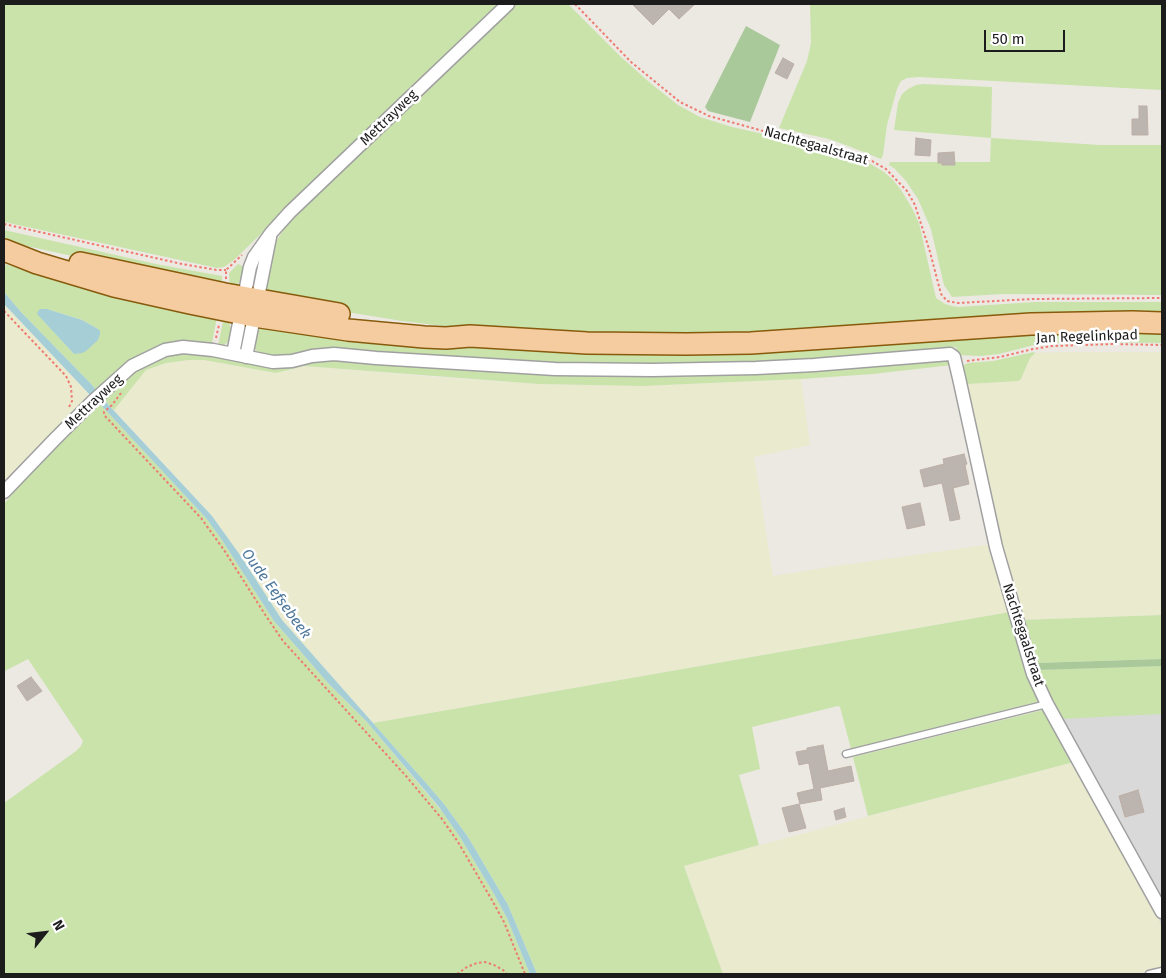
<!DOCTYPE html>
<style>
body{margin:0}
#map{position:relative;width:1166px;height:978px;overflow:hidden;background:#ece9e2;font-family:"Fira Sans",sans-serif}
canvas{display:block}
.frame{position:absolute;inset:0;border:5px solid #1c1c1c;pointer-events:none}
.north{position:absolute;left:20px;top:908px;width:50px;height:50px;-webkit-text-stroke:4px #fff;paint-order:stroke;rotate:61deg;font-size:14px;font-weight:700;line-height:20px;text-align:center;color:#1c1c1c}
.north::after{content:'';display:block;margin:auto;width:18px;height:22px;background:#1c1c1c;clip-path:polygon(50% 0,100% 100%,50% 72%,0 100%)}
.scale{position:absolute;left:984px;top:30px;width:81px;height:22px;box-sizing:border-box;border:2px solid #1c1c1c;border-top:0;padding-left:6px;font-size:15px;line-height:18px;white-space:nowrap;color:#1c1c1c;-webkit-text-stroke:4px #fff;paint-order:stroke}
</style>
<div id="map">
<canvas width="1166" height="978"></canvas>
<div class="frame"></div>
<div class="north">N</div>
<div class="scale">50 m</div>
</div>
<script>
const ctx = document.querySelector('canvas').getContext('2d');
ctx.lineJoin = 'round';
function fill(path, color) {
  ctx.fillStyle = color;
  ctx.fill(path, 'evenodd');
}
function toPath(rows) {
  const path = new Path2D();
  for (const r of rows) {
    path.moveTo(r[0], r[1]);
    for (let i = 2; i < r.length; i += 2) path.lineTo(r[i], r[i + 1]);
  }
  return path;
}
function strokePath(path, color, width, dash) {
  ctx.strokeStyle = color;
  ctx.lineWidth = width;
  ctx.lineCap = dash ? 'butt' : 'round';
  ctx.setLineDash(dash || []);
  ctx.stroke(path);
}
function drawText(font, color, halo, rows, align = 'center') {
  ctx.font = font + ' "Fira Sans",sans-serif';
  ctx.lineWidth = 5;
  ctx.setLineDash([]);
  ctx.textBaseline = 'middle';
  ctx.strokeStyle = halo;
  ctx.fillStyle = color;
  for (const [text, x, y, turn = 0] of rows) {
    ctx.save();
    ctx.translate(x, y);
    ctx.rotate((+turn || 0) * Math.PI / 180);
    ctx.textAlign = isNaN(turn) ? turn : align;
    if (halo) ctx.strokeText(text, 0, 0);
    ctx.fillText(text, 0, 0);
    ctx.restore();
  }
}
fill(toPath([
 [1162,663,1162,941,1154,915,1021,671]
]), '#dad9d9');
fill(toPath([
 [4,304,91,396,4,488],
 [1061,352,1162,352,1162,615,1021,620,1006,561,967,384,1021,379,1032,355,1035,353],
 [178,360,204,360,276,373,304,366,435,377,539,384,581,385,642,386,801,379,810,445,754,457,773,576,836,566,993,544,1010,612,373,723,282,620,240,555,212,516,114,410,146,370,166,363],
 [1074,762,1159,919,1162,929,1162,967,1136,974,723,974,684,865]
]), '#e9eace');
fill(toPath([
 [4,4,498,4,234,260,224,267,217,268,4,222],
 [516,4,568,4,621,57,649,82,678,105,700,117,732,127,835,150,869,163,884,172,893,180,901,190,912,208,919,223,936,298,945,304,952,306,958,307,1036,302,1162,302,1162,317,707,338,468,329,402,321,285,302,267,291,265,287,273,246,288,223,301,207],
 [810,4,1162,4,1162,90,919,77,907,78,901,81,897,89,887,125,883,155,881,159,851,147,829,139,779,128,807,61,811,43],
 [923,84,992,87,991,138,1100,145,1162,145,1162,295,1003,294,952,297,944,285,931,229,918,199,906,181,895,169,889,165,890,162,990,162,991,138,894,130,898,103,902,94,908,89,916,85],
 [4,230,156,264,222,276,222,289,4,241],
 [4,264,70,282,218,312,212,343,212,345,161,347,144,353,131,360,97,392,92,385,20,311,4,292],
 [47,309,82,320,98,329,74,354,37,313],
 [238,264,244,267,242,276,237,286,230,289,229,273],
 [224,316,229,322,231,330,231,334,229,341,224,345,218,346],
 [259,327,323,330,911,338,1162,329,1162,343,1094,342,1047,343,1034,345,999,354,981,356,958,355,956,347,815,360,706,366,587,365,300,354,278,356,268,355,261,353,253,349,255,333],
 [1034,352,1035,353,1030,358,1021,379,1018,381,967,384,962,366,968,363,993,361],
 [184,353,324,358,489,370,943,358,950,361,952,365,873,374,801,379,642,386,539,384,304,366,276,373,204,360,188,360,166,363,146,370,114,410,102,398,133,371,166,356],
 [100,404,206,518,222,540,274,621,328,683,367,722,445,815,460,837,494,894,507,918,530,974,4,974,4,803,76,751,81,746,83,741,28,659,5,671,4,669,4,504,31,471,91,414],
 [1010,612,1039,698,1037,702,851,749,840,707,838,706,752,727,760,769,739,775,759,845,684,866,723,974,537,974,508,905,468,837,444,804,426,783,373,723],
 [1162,615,1162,659,1035,663,1021,620],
 [1162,666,1162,714,1060,719,1038,670],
 [1043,710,1046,711,1074,762,868,816,853,757]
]), '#c9e3ab');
fill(toPath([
 [746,26,780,45,750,122,708,111,705,107],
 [1162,659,1162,666,1038,670,1035,663]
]), '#a9c99a');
fill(toPath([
 [4,292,20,311,92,385,104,400,212,516,240,555,282,620,426,783,444,804,468,837,508,905,537,974,530,974,507,918,494,894,460,837,439,807,367,722,328,683,274,621,222,540,206,518,100,404,91,396,4,304],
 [40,309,47,309,82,320,98,329,100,331,100,334,98,340,86,351,82,353,74,354,38,315,37,313]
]), '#a5ced7');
const building = toPath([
 [632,4,695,4,679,19,669,9,653,25,632,4],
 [783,58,794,64,787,79,775,73,783,58],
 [1139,106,1147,106,1148,135,1132,135,1132,119,1139,119,1139,106],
 [916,138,931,140,930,156,915,155,916,138],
 [954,152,955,165,942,165,942,163,938,163,938,153,954,152],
 [964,454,967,464,965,465,969,484,953,488,960,519,950,521,942,483,924,487,920,470,944,464,943,459,964,454],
 [920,503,925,525,907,529,902,507,920,503],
 [31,677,42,691,27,701,17,686,31,677],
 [823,745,828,771,851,766,854,781,820,788,822,800,800,804,797,793,814,789,809,764,808,763,799,765,796,752,807,750,807,748,823,745],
 [1138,790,1144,812,1125,817,1119,796,1138,790],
 [799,804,806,828,789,832,782,808,799,804],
 [844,808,846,817,836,820,834,811,844,808]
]);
fill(building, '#bcb4af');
strokePath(building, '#bdafa6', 1);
const lane = toPath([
 [846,754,1047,704],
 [1149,974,1162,971]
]);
const street = toPath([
 [233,354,250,267,254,257,271,233,290,212,508,4],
 [246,357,270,237],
 [4,492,55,439,93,401,132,366,165,350,183,347,213,350,273,362,292,361,312,356,334,354,376,358,555,369,652,370,756,368,814,365,950,354,954,357,959,378,996,547,1033,674,1047,704,1162,912]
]);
const primary = toPath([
 [4,250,37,263,114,286,190,303,254,316,348,330,424,337,446,338,470,336,587,343,686,344,751,343,1031,324,1132,322,1162,323],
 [80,263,225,294,339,314]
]);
strokePath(lane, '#a0a0a0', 9);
strokePath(street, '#a0a0a0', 15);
strokePath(primary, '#885a0c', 24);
strokePath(toPath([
 [575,4,631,62,680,102,709,116,872,161,886,169,907,191,915,205,930,252,941,294,947,301,958,303,1032,299,1162,298],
 [4,224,182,264,217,270,226,270],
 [226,279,226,270,242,255],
 [4,311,66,376,71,387,72,401,68,409],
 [216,338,219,325],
 [967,361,1000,357,1033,349,1052,346,1113,344,1162,345],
 [121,393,112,405,104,412,104,415,201,518,224,550,266,616,283,641,406,776,442,819,458,842,493,902,504,922,525,974],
 [457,974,467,967,477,963,485,962,494,965,503,970,507,974]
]), '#ee7a71', 2, [2.5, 2.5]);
strokePath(lane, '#fff', 6);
strokePath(street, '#fff', 12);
strokePath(primary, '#f4cca0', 21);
drawText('14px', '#1c1c1c', '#fff', [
 ["Mettrayweg",389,118,-44],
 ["Nachtegaalstraat",816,146,16],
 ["Jan Regelinkpad",1087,337,-2],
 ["Mettrayweg",94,402,-43],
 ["Nachtegaalstraat",1023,635,72]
]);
drawText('italic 15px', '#4e789c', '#fff', [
 ["Oude Eefsebeek",276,594,54]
]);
</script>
